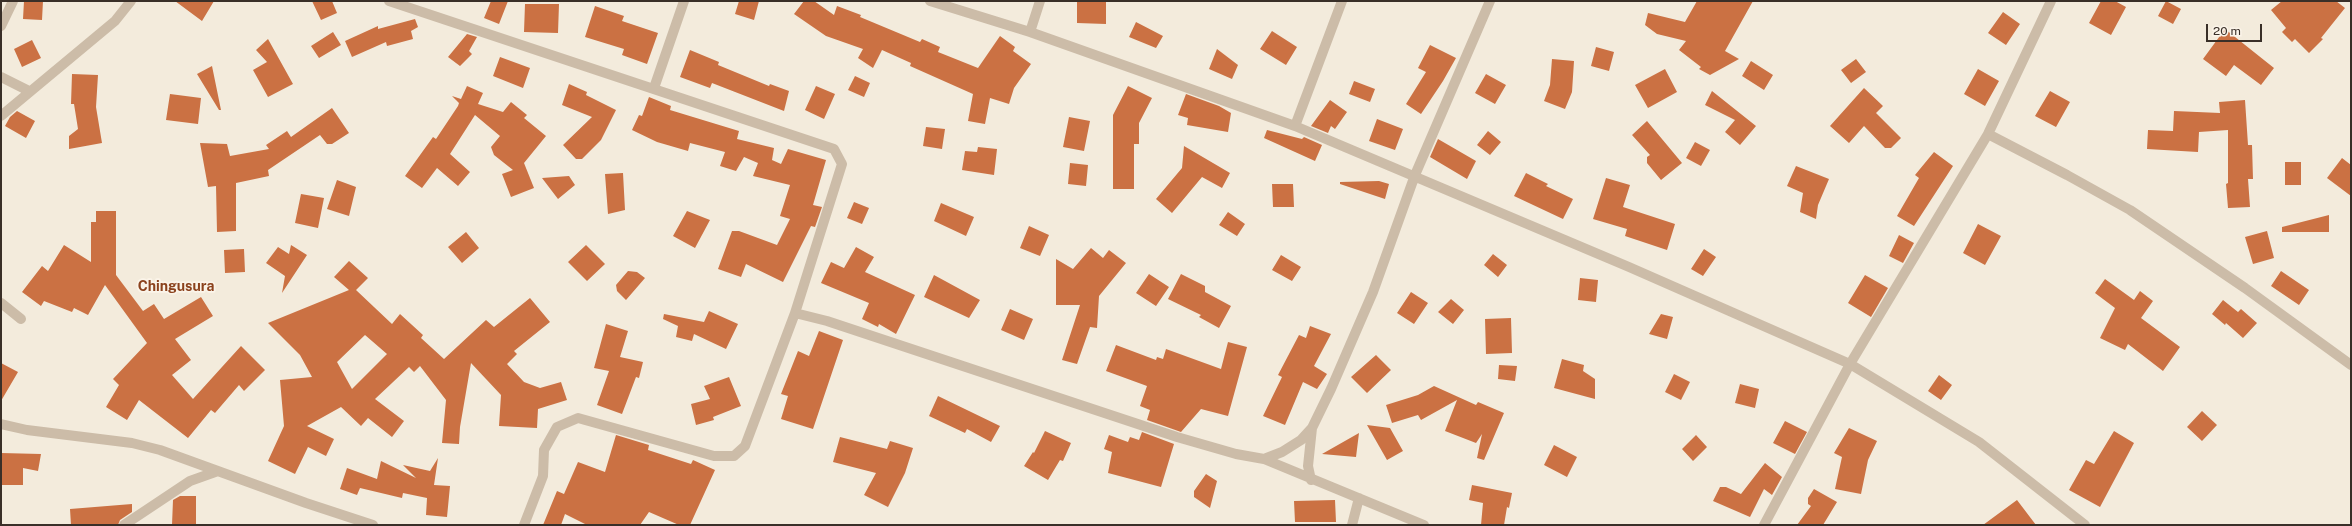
<!DOCTYPE html>
<style>
body{margin:0}
#map{position:relative;width:2352px;height:526px;overflow:hidden;background:#f3ebdc;font-family:"Public Sans",sans-serif}
canvas{display:block}
.frame{position:absolute;inset:0;border:2px solid #392f28;pointer-events:none}
.scale{position:absolute;left:2206px;top:24px;width:56px;height:18px;box-sizing:border-box;border:2px solid #392f28;border-top:0;padding-left:5px;font-size:12px;line-height:14px;white-space:nowrap;color:#392f28;-webkit-text-stroke:3px #fbf4e9;paint-order:stroke}
</style>
<div id="map">
<canvas width="2352" height="526"></canvas>
<div class="frame"></div>
<div class="scale">20 m</div>
</div>
<script>
const ctx = document.querySelector('canvas').getContext('2d');
ctx.lineJoin = 'round';
function fill(path, color) {
  ctx.fillStyle = color;
  ctx.fill(path, 'evenodd');
}
function toPath(rows) {
  const path = new Path2D();
  for (const r of rows) {
    path.moveTo(r[0], r[1]);
    for (let i = 2; i < r.length; i += 2) path.lineTo(r[i], r[i + 1]);
  }
  return path;
}
function strokePath(path, color, width, dash) {
  ctx.strokeStyle = color;
  ctx.lineWidth = width;
  ctx.lineCap = dash ? 'butt' : 'round';
  ctx.setLineDash(dash || []);
  ctx.stroke(path);
}
function drawText(font, color, halo, rows, align = 'center') {
  ctx.font = font + ' "Public Sans",sans-serif';
  ctx.lineWidth = 3.5;
  ctx.setLineDash([]);
  ctx.textBaseline = 'middle';
  ctx.strokeStyle = halo;
  ctx.fillStyle = color;
  for (const [text, x, y, turn = 0] of rows) {
    ctx.save();
    ctx.translate(x, y);
    ctx.rotate((+turn || 0) * Math.PI / 180);
    ctx.textAlign = isNaN(turn) ? turn : align;
    if (halo) ctx.strokeText(text, 0, 0);
    ctx.fillText(text, 0, 0);
    ctx.restore();
  }
}
fill(toPath([
 [24,1,43,1,42,20,23,19],
 [175,1,214,1,202,21],
 [312,1,332,1,337,13,321,20],
 [491,1,508,1,499,24,484,18],
 [739,1,759,1,754,20,735,14],
 [804,1,814,1,834,15,837,6,861,15,860,17,920,42,922,39,940,47,938,52,978,68,1000,36,1015,47,1013,51,1031,64,1014,88,1009,104,990,98,985,124,968,121,973,94,910,66,911,63,882,50,873,68,858,58,863,49,826,36,794,14],
 [1077,1,1106,1,1106,24,1077,23],
 [1697,1,1753,1,1725,51,1739,59,1710,75,1699,69,1701,67,1679,50,1686,41,1657,34,1645,25,1648,13,1685,22],
 [2101,1,2115,1,2126,7,2111,35,2089,23],
 [2166,1,2181,9,2173,24,2158,16],
 [2282,1,2336,1,2345,8,2321,38,2323,39,2309,53,2295,39,2292,42,2282,32,2286,28,2271,10],
 [525,4,559,4,558,33,524,32],
 [595,6,624,16,622,21,658,33,647,64,622,55,624,49,585,37],
 [2003,12,2020,24,2006,45,1988,33],
 [415,19,418,27,411,31,413,39,387,46,386,42,352,57,345,41,378,26,378,29],
 [1136,22,1163,36,1156,48,1129,37],
 [2225,29,2274,68,2261,85,2234,65,2226,76,2203,59],
 [1272,31,1297,47,1286,65,1260,49],
 [333,32,341,45,319,58,311,46],
 [467,34,477,37,469,51,472,54,460,66,448,57],
 [268,39,293,84,268,97,253,70,267,62,256,50],
 [32,40,41,58,22,67,14,49],
 [1430,45,1456,58,1443,81,1421,114,1406,104,1426,72,1418,68],
 [1596,47,1614,52,1609,71,1591,66],
 [1217,49,1238,65,1232,79,1209,69],
 [690,50,719,62,718,65,769,86,770,84,789,91,784,111,712,83,710,88,680,77],
 [500,57,530,68,523,88,493,76],
 [1552,59,1574,61,1572,92,1565,109,1544,101,1550,85],
 [1856,59,1866,72,1851,83,1841,70],
 [1751,61,1773,75,1764,90,1742,76],
 [212,66,221,110,219,110,197,74],
 [1665,69,1677,92,1648,108,1635,85],
 [1978,69,1999,81,1985,106,1964,94],
 [72,74,98,75,96,107,102,143,69,149,69,136,78,129,74,104,71,104],
 [1486,74,1506,85,1495,104,1475,93],
 [855,76,870,83,864,97,848,90],
 [1354,81,1375,89,1370,102,1349,94],
 [569,84,587,92,586,95,616,110,601,140,582,159,576,159,563,145,592,117,562,105],
 [467,86,483,93,478,104,503,112,511,102,527,115,524,118,546,136,524,163,534,188,511,197,502,174,513,170,494,155,491,147,500,136,475,115,450,154,470,172,458,186,437,168,422,188,405,176,433,137,436,139,458,106,459,103,452,96,461,99],
 [816,86,835,94,824,119,805,110],
 [1128,86,1152,98,1139,123,1139,144,1134,144,1134,189,1113,189,1113,115],
 [1864,88,1883,106,1876,113,1901,138,1891,148,1885,148,1864,126,1849,143,1830,126],
 [1712,91,1756,126,1740,145,1725,132,1735,120,1705,105],
 [2050,91,2070,102,2056,127,2035,116],
 [170,94,201,98,198,124,166,120],
 [1186,94,1219,106,1231,113,1228,132,1187,125,1188,118,1178,115],
 [649,97,671,106,670,110,739,131,737,139,774,148,772,160,781,164,788,149,826,160,813,205,822,207,815,227,811,226,783,282,746,264,741,277,718,269,732,231,739,231,777,245,790,219,780,216,790,185,753,176,758,163,744,157,736,171,720,166,725,152,690,143,688,151,657,142,632,130,639,115,642,116],
 [1330,100,1347,112,1335,129,1331,126,1328,133,1311,126],
 [2245,100,2248,145,2252,145,2253,179,2248,179,2250,207,2228,208,2226,184,2228,183,2228,130,2199,132,2198,152,2147,149,2148,130,2173,131,2174,111,2220,113,2219,102],
 [332,108,349,133,332,144,327,144,320,135,268,170,269,176,236,183,236,231,217,232,216,186,208,187,200,143,227,144,230,156,269,149,266,145,287,131,291,137],
 [17,111,35,121,26,138,5,126,10,117],
 [1069,117,1090,121,1084,151,1063,147],
 [1377,119,1403,129,1395,150,1369,141],
 [1647,121,1682,163,1661,180,1647,163,1647,157,1650,155,1632,135],
 [926,127,945,129,942,149,923,146],
 [1267,130,1302,139,1304,137,1322,145,1315,161,1264,138],
 [1488,131,1501,142,1490,155,1477,145],
 [1438,139,1476,161,1467,179,1430,157],
 [1695,142,1710,150,1701,166,1686,158],
 [1184,146,1230,173,1222,188,1202,177,1172,213,1156,199,1182,168],
 [978,147,997,149,994,175,962,170,965,151,977,152],
 [1934,152,1953,166,1914,226,1897,216,1919,178,1915,175],
 [2342,158,2351,165,2351,196,2327,178],
 [2285,162,2301,162,2301,185,2285,185],
 [1070,163,1088,165,1086,186,1068,184],
 [1796,166,1829,179,1818,205,1816,219,1800,212,1803,193,1787,186],
 [623,173,625,210,608,214,605,174],
 [1526,173,1548,184,1546,186,1573,199,1563,219,1514,196],
 [569,176,575,185,558,199,542,178],
 [1606,178,1630,185,1623,207,1675,224,1667,250,1625,236,1627,229,1593,219],
 [337,180,356,187,349,216,327,209],
 [1379,181,1389,184,1385,199,1340,184,1340,182],
 [1272,184,1293,184,1294,207,1273,207],
 [301,194,324,198,318,228,295,223],
 [854,202,869,208,862,224,847,218],
 [941,203,974,217,966,236,934,221],
 [96,211,116,211,116,275,143,311,154,304,164,319,201,297,213,316,175,339,191,360,172,375,193,399,241,346,265,370,244,391,239,385,215,413,211,410,188,438,139,400,127,420,106,407,119,385,113,379,147,343,105,285,88,315,74,308,72,312,44,301,41,306,22,292,42,266,48,271,64,245,91,262,91,222,96,222],
 [687,211,710,220,695,248,673,236],
 [1228,212,1245,224,1237,236,1219,225],
 [2329,215,2329,232,2282,232,2282,227],
 [1978,224,2001,236,1985,265,1963,253],
 [1029,226,1049,235,1040,256,1020,248],
 [2267,231,2274,258,2253,264,2245,237],
 [466,232,479,248,462,263,448,247],
 [1899,235,1914,243,1903,263,1889,256],
 [291,245,307,255,282,293,285,276,266,263,278,247,289,254],
 [586,245,605,264,587,281,568,262],
 [856,247,874,257,865,272,915,295,896,334,879,324,878,327,862,319,869,303,821,283,831,262,844,268],
 [1091,248,1103,258,1109,250,1126,263,1099,296,1097,328,1090,327,1077,364,1062,360,1080,305,1056,305,1056,259,1073,269],
 [244,249,245,272,225,273,224,250],
 [1704,249,1716,257,1703,276,1691,269],
 [1493,254,1507,265,1498,277,1484,265],
 [1281,255,1301,267,1292,281,1272,270],
 [349,261,368,278,356,290,392,324,400,314,423,335,421,338,444,359,486,320,494,327,530,298,550,322,514,351,517,354,507,364,524,382,540,388,561,382,567,400,538,409,537,428,499,426,501,395,471,363,460,427,459,444,442,443,446,400,420,366,414,372,409,367,375,399,404,421,392,437,368,418,361,426,341,407,307,426,334,439,326,456,308,447,295,474,268,461,284,426,280,380,312,377,300,355,268,323,349,290,334,277],
 [365,335,387,354,352,389,337,362],
 [628,271,637,272,645,278,626,300,617,291,616,285],
 [2281,271,2309,290,2299,305,2271,286],
 [1149,274,1169,287,1156,306,1136,293],
 [1181,274,1205,286,1205,292,1231,306,1219,328,1199,317,1201,315,1168,299],
 [934,275,980,300,969,318,924,297],
 [1865,275,1888,288,1871,317,1848,303],
 [1580,278,1598,280,1596,302,1578,300],
 [2105,279,2134,300,2140,291,2153,301,2141,318,2180,347,2163,371,2128,344,2125,350,2100,338,2115,308,2095,293],
 [1411,292,1428,303,1414,324,1397,313],
 [1451,299,1464,310,1453,324,1438,312],
 [2223,300,2238,312,2241,309,2257,323,2243,338,2226,323,2225,325,2212,314],
 [1010,309,1033,319,1024,340,1001,330],
 [709,311,738,324,726,349,694,334,692,341,676,337,678,326,663,319,664,314,704,322],
 [1661,314,1673,317,1667,339,1649,334],
 [1511,318,1512,353,1486,354,1485,319],
 [606,324,628,331,620,357,643,362,639,378,636,377,622,414,597,405,609,371,594,368],
 [1310,326,1331,334,1314,366,1327,374,1317,389,1303,382,1285,425,1263,416,1282,377,1278,375,1299,335,1306,338],
 [819,331,843,340,813,429,781,419,788,396,781,394,798,351,809,356],
 [1228,342,1247,347,1228,416,1201,409,1181,432,1147,420,1150,410,1140,406,1147,386,1106,371,1116,345,1156,360,1157,357,1163,359,1166,349,1221,369],
 [1376,355,1391,370,1367,393,1351,377],
 [1562,359,1584,365,1583,371,1595,379,1595,399,1554,388],
 [1,363,18,372,1,401],
 [1499,365,1517,366,1515,381,1498,379],
 [1674,374,1690,382,1681,400,1665,392],
 [1939,375,1952,385,1941,400,1928,391],
 [729,377,741,406,713,417,714,420,696,425,691,404,710,399,704,386],
 [1740,384,1759,389,1755,408,1735,403],
 [1434,386,1476,405,1478,402,1504,413,1484,460,1477,458,1482,434,1476,443,1445,431,1457,400,1421,420,1418,415,1392,423,1386,405,1418,395],
 [938,396,1000,426,991,442,967,429,965,433,929,416],
 [2202,411,2217,425,2202,441,2187,427],
 [1785,421,1807,432,1795,454,1773,443],
 [1367,425,1390,428,1403,451,1387,460],
 [1849,428,1877,441,1868,460,1861,494,1835,489,1842,457,1834,453],
 [1045,431,1071,443,1063,461,1060,460,1048,480,1024,466,1033,452,1034,453],
 [2114,431,2134,443,2100,507,2069,490,2086,460,2094,464],
 [1142,432,1174,444,1161,487,1108,473,1112,452,1104,449,1109,435,1128,442,1130,437,1139,440],
 [1359,433,1356,457,1322,454],
 [616,435,649,445,648,450,691,464,693,460,715,470,690,525,679,525,649,512,640,525,587,525,565,514,561,525,543,525,557,491,564,494,578,462,605,472],
 [1696,435,1707,447,1693,461,1682,449],
 [840,437,887,449,890,441,913,448,905,473,888,507,864,495,876,473,833,462],
 [1554,445,1577,457,1567,477,1544,465],
 [1,453,41,454,38,471,23,468,23,485,2,485],
 [438,458,434,485,450,486,447,517,426,515,427,498,403,493,402,498,360,488,357,495,340,489,347,468,377,479,381,461,416,478,403,465,430,471],
 [1765,463,1782,477,1772,495,1764,489,1750,517,1713,501,1720,487,1726,487,1741,494],
 [1206,474,1217,481,1210,508,1194,497,1194,491],
 [1472,485,1512,493,1509,508,1507,507,1504,525,1481,525,1483,503,1469,500],
 [1814,489,1837,502,1823,525,1797,525,1811,506,1808,504,1808,498],
 [180,496,196,496,196,525,172,525,173,500],
 [1335,500,1336,522,1295,522,1294,501],
 [2017,500,2036,525,1983,525],
 [132,504,132,512,120,520,118,525,71,525,70,509]
]), '#cb7143');
strokePath(toPath([
 [389,1,834,149,842,164,795,313],
 [930,1,1030,32,1295,126,1629,267,1850,364,1979,442,2085,525],
 [1,26,13,1],
 [1030,32,1040,1],
 [1,77,29,91],
 [654,88,684,1],
 [1,116,115,21,131,1],
 [1295,126,1342,1],
 [1988,134,2067,175,2130,210,2245,288,2351,365],
 [1,303,21,319],
 [1,424,27,430,132,443,160,450,306,503,373,525],
 [1264,459,1282,452,1301,440,1312,428,1331,389,1373,292,1415,175,1490,1],
 [1311,480,1308,466,1312,428],
 [124,525,190,481,218,471],
 [524,525,543,476,544,450,557,427,578,418,714,456,734,456,745,446,795,313,827,321,1177,437,1236,454,1264,459,1424,525],
 [1352,525,1359,498],
 [1764,525,1850,364,1988,134,2051,1]
]), '#ccbca8', 10);
drawText('bold 14px', '#8b421d', '#fbf4e9', [
 ["Chingusura",176,287]
]);
</script>
